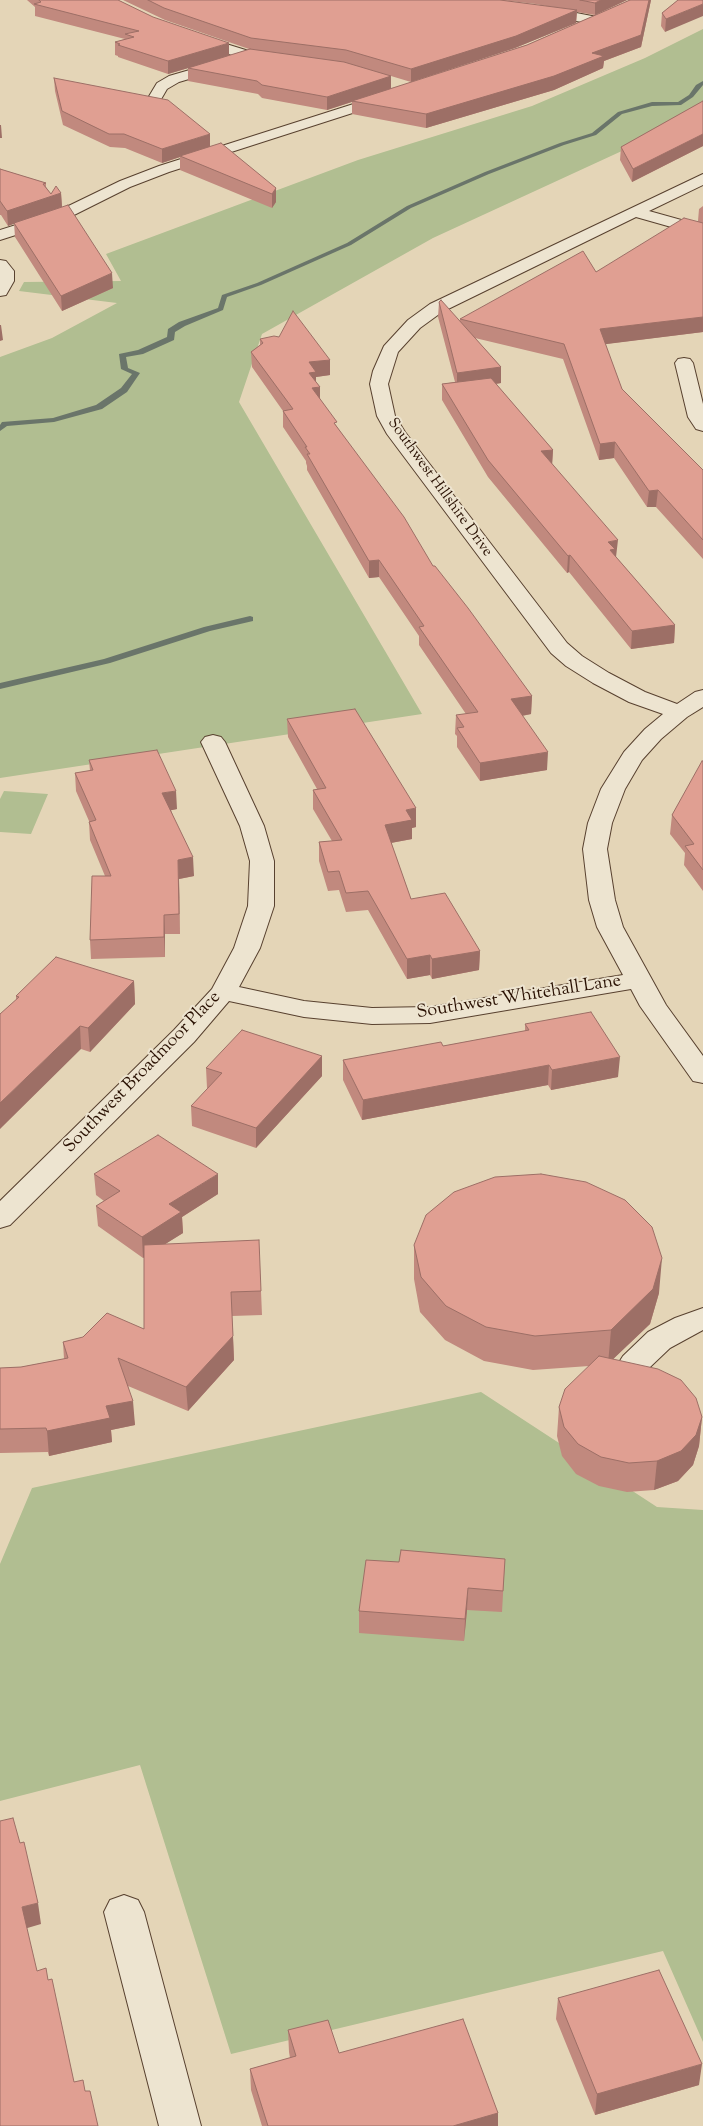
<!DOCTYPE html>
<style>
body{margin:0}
canvas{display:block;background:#e4d5b7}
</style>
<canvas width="703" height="2126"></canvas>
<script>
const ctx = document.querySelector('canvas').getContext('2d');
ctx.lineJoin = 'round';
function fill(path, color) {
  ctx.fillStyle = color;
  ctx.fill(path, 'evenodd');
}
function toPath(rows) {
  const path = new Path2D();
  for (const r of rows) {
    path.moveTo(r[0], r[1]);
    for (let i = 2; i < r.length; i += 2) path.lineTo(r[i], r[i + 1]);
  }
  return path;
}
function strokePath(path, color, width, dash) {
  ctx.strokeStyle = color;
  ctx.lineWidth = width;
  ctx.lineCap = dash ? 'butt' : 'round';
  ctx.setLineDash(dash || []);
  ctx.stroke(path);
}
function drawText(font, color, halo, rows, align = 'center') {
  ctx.font = font + ' "Sorts Mill Goudy",serif';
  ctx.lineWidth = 4;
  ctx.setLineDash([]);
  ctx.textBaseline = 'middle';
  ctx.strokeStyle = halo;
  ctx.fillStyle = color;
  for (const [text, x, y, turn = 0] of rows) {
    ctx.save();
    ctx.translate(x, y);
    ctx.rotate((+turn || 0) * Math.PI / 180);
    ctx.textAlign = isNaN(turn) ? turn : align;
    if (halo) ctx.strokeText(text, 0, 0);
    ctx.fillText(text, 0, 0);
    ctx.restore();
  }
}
fill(toPath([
 [703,29,703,104,624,150,433,238,262,334,239,402,422,714,0,778,0,357,52,338,117,303,19,291,24,282,121,281,106,254,358,160,532,106,645,58],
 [4,791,48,794,31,834,0,832,0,799],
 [481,1392,657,1507,703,1510,703,2042,663,1951,231,2054,140,1765,0,1801,0,1564,32,1488]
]), '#b1be91');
fill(toPath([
 [703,81,703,85,693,97,681,105,652,106,622,114,596,135,564,145,489,174,411,208,351,245,261,285,227,297,223,310,185,326,175,332,174,340,143,354,126,357,128,368,140,373,127,392,102,409,54,422,7,426,0,431,0,425,2,422,53,418,96,405,121,388,132,374,121,369,119,354,138,350,167,337,168,329,179,322,218,308,222,295,257,283,347,243,407,206,485,172,560,143,592,133,618,112,652,102,678,102,689,95,696,85,703,81],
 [250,616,253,617,253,621,210,631,110,663,0,689,0,683,104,659,204,627,250,616]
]), '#6a756a');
const minor = toPath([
 [540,6,597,17,604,21,597,25,535,13,533,10,540,6],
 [194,34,252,52,280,58,282,61,275,65,244,59,189,41,187,38,189,35,194,34],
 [224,60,231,64,229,67,179,82,167,89,160,101,155,102,150,101,148,98,157,83,169,76,224,60],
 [388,93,393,94,395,97,393,100,169,172,130,187,66,219,0,240,0,230,54,213,120,181,159,166,388,93],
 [703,174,703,185,649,211,703,226,703,236,636,217,442,312,420,328,398,352,388,384,395,416,405,432,567,643,582,656,609,673,645,692,677,704,695,692,703,690,703,707,687,717,661,739,642,760,625,789,612,823,607,849,615,900,623,927,666,1005,703,1056,703,1083,693,1081,640,1006,631,989,430,1023,372,1024,304,1017,229,1001,194,1042,10,1225,0,1228,0,1201,174,1030,212,989,234,948,248,906,250,861,240,826,201,742,205,737,213,735,221,737,225,742,264,826,274,861,274,906,260,948,239,987,304,1001,372,1008,430,1007,623,975,597,927,589,900,583,849,588,823,601,789,624,752,645,729,663,714,629,702,593,683,566,666,551,653,387,434,377,416,370,384,373,371,384,346,408,320,430,304,703,174],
 [0,260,6,261,14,271,14,281,6,295,0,296,0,260],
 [684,358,690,359,693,363,703,404,703,431,696,429,688,417,675,363,678,359,684,358],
 [703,1308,703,1330,670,1348,649,1368,648,1381,643,1389,632,1392,621,1389,616,1381,618,1364,623,1356,648,1332,675,1318,703,1308],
 [124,1895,138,1900,144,1912,201,2126,159,2126,104,1912,110,1900,124,1895]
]);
strokePath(minor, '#58412f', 2);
fill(minor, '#ede4d0');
fill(toPath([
 [27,0,118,0,229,56,249,49,165,20,123,0,500,0,551,7,536,4,501,0,627,0,595,15,577,12,576,23,515,48,411,82,391,76,391,89,527,45,630,0,651,0,641,47,604,61,603,68,554,90,426,128,352,114,352,102,327,110,262,98,258,94,188,81,188,68,168,74,118,57,118,56,115,55,115,42,125,39,35,16,35,7],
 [678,0,665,32,661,26,662,13],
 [54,78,210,147,276,188,276,202,272,208,180,170,180,157,162,163,125,148,110,147,63,125,55,91],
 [703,101,703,146,632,182,620,160,621,147],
 [0,169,46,183,46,187,51,194,61,193,62,207,113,288,62,311,15,237,14,223,8,226,1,215,0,215],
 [703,206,703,332,605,344,622,389,703,470,703,559,656,507,647,507,614,458,599,460,563,359,475,338,501,367,501,383,496,384,553,450,552,464,616,557,675,625,674,643,631,649,569,572,567,573,488,477,442,400,442,384,455,382,438,317,439,302,460,321,460,319,596,272,698,221,699,209],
 [260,339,330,360,330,375,316,377,316,382,320,387,320,399,337,427,433,566,532,696,531,714,522,716,547,770,480,781,457,747,457,736,455,734,456,715,466,714,419,645,419,636,379,577,369,578,307,470,307,466,306,463,306,461,283,427,283,411,252,367,251,352,260,345],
 [287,719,416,827,412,828,412,839,391,843,411,899,480,951,479,970,432,979,430,975,407,979,368,910,346,912,339,890,328,891,319,861,319,842,332,841,313,809,313,790,317,789,288,737],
 [89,760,177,809,171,810,194,876,179,879,180,934,165,934,165,957,91,959,90,940,105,876,90,840,89,822,89,821,76,791,75,773,90,771],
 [703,761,703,891,684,865,685,853,670,834,672,815],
 [134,981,135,1004,90,1052,81,1049,16,999,16,996],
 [525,1024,618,1077,551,1090,548,1085,362,1120,343,1080,343,1060,443,1046,525,1031],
 [322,1056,322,1076,256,1148,192,1126,191,1106,208,1089,207,1088,206,1068],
 [94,1174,218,1194,182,1217,183,1233,165,1244,261,1291,262,1315,232,1316,234,1360,188,1411,128,1386,135,1425,111,1430,112,1442,49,1456,48,1452,0,1453,0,1368,21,1367,64,1359,63,1342,144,1329,144,1257,143,1258,98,1226,96,1206,104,1201,96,1195],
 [414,1245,659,1293,650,1324,613,1359,702,1417,699,1446,693,1465,678,1481,654,1490,627,1492,599,1486,576,1474,562,1456,557,1436,559,1407,589,1366,533,1370,484,1361,445,1340,420,1312,414,1279],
 [505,1559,502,1612,467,1610,464,1641,359,1633,359,1611,399,1562],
 [558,1998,699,2085,595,2115,556,2019],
 [288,2030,339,2053,498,2113,498,2126,262,2126,251,2090,250,2069,290,2058,289,2052]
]), '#c1897e');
fill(toPath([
 [601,0,627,0,595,15,595,3],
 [649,0,651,0,641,47,604,61,603,68,554,90,426,128,426,114,592,53],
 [703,4,703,16,665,32,666,19],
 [577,10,576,23,515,48,411,82,411,69],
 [229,43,229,56,168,74,168,61],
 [391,76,391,89,327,110,327,97],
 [0,125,1,125,2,138,0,138],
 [210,134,210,147,180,156,180,157,162,163,162,149],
 [703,134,703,146,632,182,633,169],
 [276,188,276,202,272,208,272,194],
 [61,193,62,207,8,226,7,211],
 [112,273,113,288,62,311,61,296],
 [703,317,703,332,599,345,600,329],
 [0,325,1,325,3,340,0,341],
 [330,360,330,375,316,377,316,388,309,388,309,362],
 [501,367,501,383,457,389,457,373],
 [320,387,320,403,312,388],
 [615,442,614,458,599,460,600,444],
 [553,450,552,466,541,451],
 [658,490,656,507,647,507,649,491],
 [618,540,616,557,610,558,608,542],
 [570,555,569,572,567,573,568,556],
 [379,560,379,577,369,578,369,561],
 [675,625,674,643,631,649,632,631],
 [532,696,531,714,510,718,511,699],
 [548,752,547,770,480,781,480,763],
 [176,791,177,809,163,812,162,793],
 [416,808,416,827,412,828,412,839,385,844,385,825,406,810],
 [193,857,194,876,179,879,180,934,178,860],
 [164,915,165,934,165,957,164,937],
 [480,951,479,970,432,979,432,959],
 [430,955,430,975,407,979,407,959],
 [134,981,135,1004,90,1052,88,1028],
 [80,1026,81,1049,0,1129,0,1103],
 [322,1056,322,1076,256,1148,256,1128],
 [620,1057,618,1077,551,1090,552,1070],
 [549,1065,548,1085,362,1120,363,1100],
 [218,1174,218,1194,182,1217,183,1233,143,1258,142,1237,169,1204],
 [662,1258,659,1293,650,1324,608,1364,611,1330],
 [233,1336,234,1360,188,1411,186,1387],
 [133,1401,135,1425,111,1430,112,1442,49,1456,47,1431,106,1406],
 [702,1417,699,1446,693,1465,678,1481,654,1490,657,1461],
 [468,1588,467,1610,464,1641,465,1619],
 [38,1903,41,1924,24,1929,22,1907],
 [702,2064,699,2085,595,2115,597,2094],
 [498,2113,498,2126,453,2126]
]), '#9d6f66');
const building = toPath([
 [39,0,118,0,153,17,229,43,168,61,118,45,120,44,115,42,134,37,125,34,139,31,34,4,41,2,39,0],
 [148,0,500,0,577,10,516,36,411,69,346,50,251,38,164,8,148,0],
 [580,0,601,0,595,3,580,0],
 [630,0,649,0,641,35,592,53,604,56,554,76,426,114,352,101,527,45,630,0],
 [678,0,703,0,703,4,666,19,662,13,678,0],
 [250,49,344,62,391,76,327,97,262,85,257,81,188,68,250,49],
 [54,78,168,100,210,134,162,149,124,134,109,134,62,111,54,78],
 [703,101,703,134,633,169,621,147,703,101],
 [221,143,276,188,272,194,180,156,221,143],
 [0,169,46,183,43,184,51,194,56,186,61,193,7,211,0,201,0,169],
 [68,205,112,273,61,296,14,223,68,205],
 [684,218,703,223,703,317,600,329,622,389,703,470,703,540,658,490,649,491,615,442,600,444,564,344,460,319,583,251,596,272,684,218],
 [441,300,501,367,457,373,439,302,441,300],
 [293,311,330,360,309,362,316,372,309,373,320,387,312,388,337,422,334,423,404,517,433,566,435,566,468,608,532,696,511,699,548,752,480,763,457,728,464,727,456,715,478,712,419,627,424,626,379,560,369,561,307,454,310,454,305,447,307,447,283,411,293,409,251,352,263,343,260,339,274,336,279,337,293,311],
 [491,378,553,450,541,451,618,540,608,542,615,549,610,550,675,625,632,631,570,555,568,556,488,460,442,384,491,378],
 [355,709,416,808,406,810,412,820,385,825,411,899,445,893,480,951,432,959,430,955,407,959,368,891,346,893,339,871,328,872,319,842,342,840,313,790,326,788,287,719,355,709],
 [157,750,176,791,162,793,193,857,178,860,179,914,164,915,164,937,90,940,92,876,111,876,89,822,96,820,75,773,93,770,89,760,157,750],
 [702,761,703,761,703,870,685,846,694,844,672,815,702,761],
 [56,957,134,981,88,1028,80,1026,0,1103,0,1014,19,997,16,996,56,957],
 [591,1012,620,1057,552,1070,549,1065,363,1100,343,1060,441,1042,443,1046,529,1030,525,1024,591,1012],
 [242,1030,322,1056,256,1128,191,1106,222,1073,206,1068,242,1030],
 [158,1135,218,1174,169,1204,181,1212,142,1237,96,1206,120,1191,94,1174,158,1135],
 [541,1174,586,1182,625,1200,652,1227,662,1258,653,1289,611,1330,535,1336,486,1327,446,1306,421,1277,414,1245,426,1215,454,1192,495,1177,541,1174],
 [259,1240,261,1291,231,1292,233,1336,186,1387,118,1358,133,1401,106,1406,110,1418,47,1431,46,1428,0,1429,0,1368,21,1367,68,1358,63,1342,83,1337,107,1313,144,1329,144,1245,259,1240],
 [599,1356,658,1369,681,1380,696,1398,702,1417,696,1435,681,1451,657,1461,629,1463,601,1457,578,1444,564,1427,559,1407,565,1389,599,1356],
 [401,1550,505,1559,503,1591,468,1588,465,1619,359,1611,366,1560,399,1562,401,1550],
 [13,1818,20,1843,24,1842,38,1903,22,1907,37,1971,46,1968,48,1980,52,1979,74,2082,83,2080,85,2091,90,2091,98,2126,0,2126,0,1821,13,1818],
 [659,1970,702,2064,597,2094,558,1998,659,1970],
 [463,2019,498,2113,453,2126,268,2126,250,2069,296,2056,288,2030,328,2020,339,2053,463,2019]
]);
fill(building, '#e09f92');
strokePath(building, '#9d6f66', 1);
drawText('15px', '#291002', '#ede4d0', [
 ["Southwest Hillshire Drive",439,488,54]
]);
drawText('18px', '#291002', '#ede4d0', [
 ["Southwest Whitehall Lane",519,998,-9],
 ["Southwest Broadmoor Place",143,1073,-46]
]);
</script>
